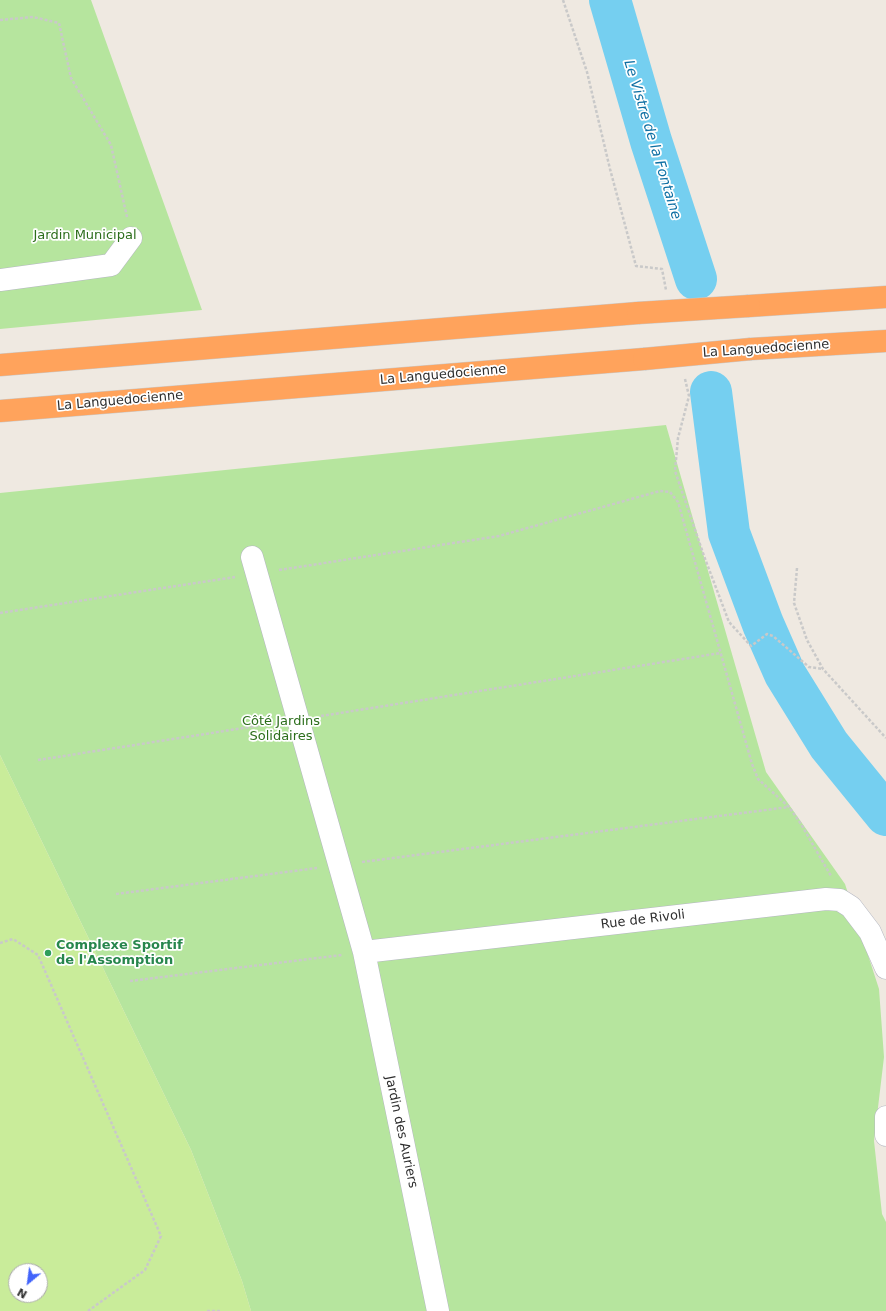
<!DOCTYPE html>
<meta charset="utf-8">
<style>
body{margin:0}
#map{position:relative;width:886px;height:1311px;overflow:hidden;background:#efe9e1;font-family:"DejaVu Sans",sans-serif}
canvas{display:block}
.north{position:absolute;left:8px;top:1263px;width:40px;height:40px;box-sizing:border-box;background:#fff;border:1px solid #ababab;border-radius:50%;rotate:209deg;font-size:11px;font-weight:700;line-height:16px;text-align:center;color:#2e2e2e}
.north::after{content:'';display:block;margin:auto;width:14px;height:18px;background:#4264fb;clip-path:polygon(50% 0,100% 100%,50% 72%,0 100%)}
</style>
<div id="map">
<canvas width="886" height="1311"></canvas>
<div class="north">N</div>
</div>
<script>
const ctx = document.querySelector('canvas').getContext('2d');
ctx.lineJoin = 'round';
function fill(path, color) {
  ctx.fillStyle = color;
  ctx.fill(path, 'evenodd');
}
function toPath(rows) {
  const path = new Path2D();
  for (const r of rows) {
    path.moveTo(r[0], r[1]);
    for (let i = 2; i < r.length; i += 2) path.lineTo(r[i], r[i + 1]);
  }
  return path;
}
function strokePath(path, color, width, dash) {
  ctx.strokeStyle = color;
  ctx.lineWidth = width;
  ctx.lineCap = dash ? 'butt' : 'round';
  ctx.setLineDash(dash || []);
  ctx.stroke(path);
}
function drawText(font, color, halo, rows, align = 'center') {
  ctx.font = font + ' "DejaVu Sans",sans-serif';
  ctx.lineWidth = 3.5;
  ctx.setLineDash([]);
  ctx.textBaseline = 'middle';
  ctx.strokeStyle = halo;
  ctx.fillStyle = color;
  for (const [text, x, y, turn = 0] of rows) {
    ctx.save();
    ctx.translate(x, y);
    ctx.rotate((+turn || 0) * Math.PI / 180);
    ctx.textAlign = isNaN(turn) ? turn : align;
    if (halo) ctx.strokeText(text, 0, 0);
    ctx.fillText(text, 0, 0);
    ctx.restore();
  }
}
fill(toPath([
 [0,0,91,0,202,310,0,329],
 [666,425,766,772,845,884,879,989,884,1057,874,1141,882,1214,886,1222,886,1311,251,1311,242,1281,191,1150,0,755,0,493]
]), '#b6e59e');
fill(toPath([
 [0,755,191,1150,242,1281,251,1311,0,1311],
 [16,1271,40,1271,40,1295,16,1295]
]), '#c9ec9a');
strokePath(toPath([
 [610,0,651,141,696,279],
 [711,392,729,533,763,624,785,674,829,745,886,815]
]), '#75cff0', 42);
const street = toPath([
 [0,280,111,265,131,238],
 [252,557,364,952,438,1311],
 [364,952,826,899,840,900,851,907,870,932,886,968],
 [886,1117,886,1135]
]);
const highway = toPath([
 [749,306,886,297],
 [751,349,886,341],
 [0,365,638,313],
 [0,411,644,359]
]);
strokePath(street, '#b4b7c1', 23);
strokePath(highway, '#c9c9c9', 23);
strokePath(toPath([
 [563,0,587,72,610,169,636,266,662,269,666,290],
 [0,20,33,17,59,23,71,78,111,145,127,217],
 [685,379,689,396,678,438,675,471,704,556,729,622,751,646,767,634,773,636,809,667,823,669],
 [797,568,794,603,807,640,823,669,886,738],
 [279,570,499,536,660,491,670,492,678,502,752,764,758,779,789,807,801,824,831,876],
 [0,613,235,577],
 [321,716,721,653],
 [38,760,276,723],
 [362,862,789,807],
 [116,894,317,868],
 [0,943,13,939,38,955,161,1236,145,1270,88,1311],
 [130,981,342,955],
 [207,1311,221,1311]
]), '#c9c9c9', 2.5, [3, 2]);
strokePath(street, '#fff', 22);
strokePath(highway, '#ffa35c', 22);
const highwayBridge = toPath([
 [638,313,749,306],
 [644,359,751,349]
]);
strokePath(highwayBridge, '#c9c9c9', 23, []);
strokePath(highwayBridge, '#ffa35c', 22);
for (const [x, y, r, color] of [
 [48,953,4,"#2e9e5b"]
]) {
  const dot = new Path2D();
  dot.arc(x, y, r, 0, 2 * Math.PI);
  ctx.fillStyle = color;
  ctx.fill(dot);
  strokePath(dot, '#fff', 1.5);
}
drawText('13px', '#2c6e1b', '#fff', [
 ["Jardin Municipal",85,236],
 ["Côté Jardins",281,722],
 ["Solidaires",281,737]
]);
drawText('13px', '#2e2e2e', '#fff', [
 ["La Languedocienne",766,349,-4],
 ["La Languedocienne",443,375,-5],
 ["La Languedocienne",120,401,-5],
 ["Rue de Rivoli",643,920,-7],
 ["Jardin des Auriers",401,1132,78]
]);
drawText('bold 13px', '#27864d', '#fff', [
 ["Complexe Sportif",56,946],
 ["de l'Assomption",56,961]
], 'left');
drawText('italic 14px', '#0d6fa3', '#fff', [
 ["Le Vistre de la Fontaine",652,140,73]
]);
</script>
